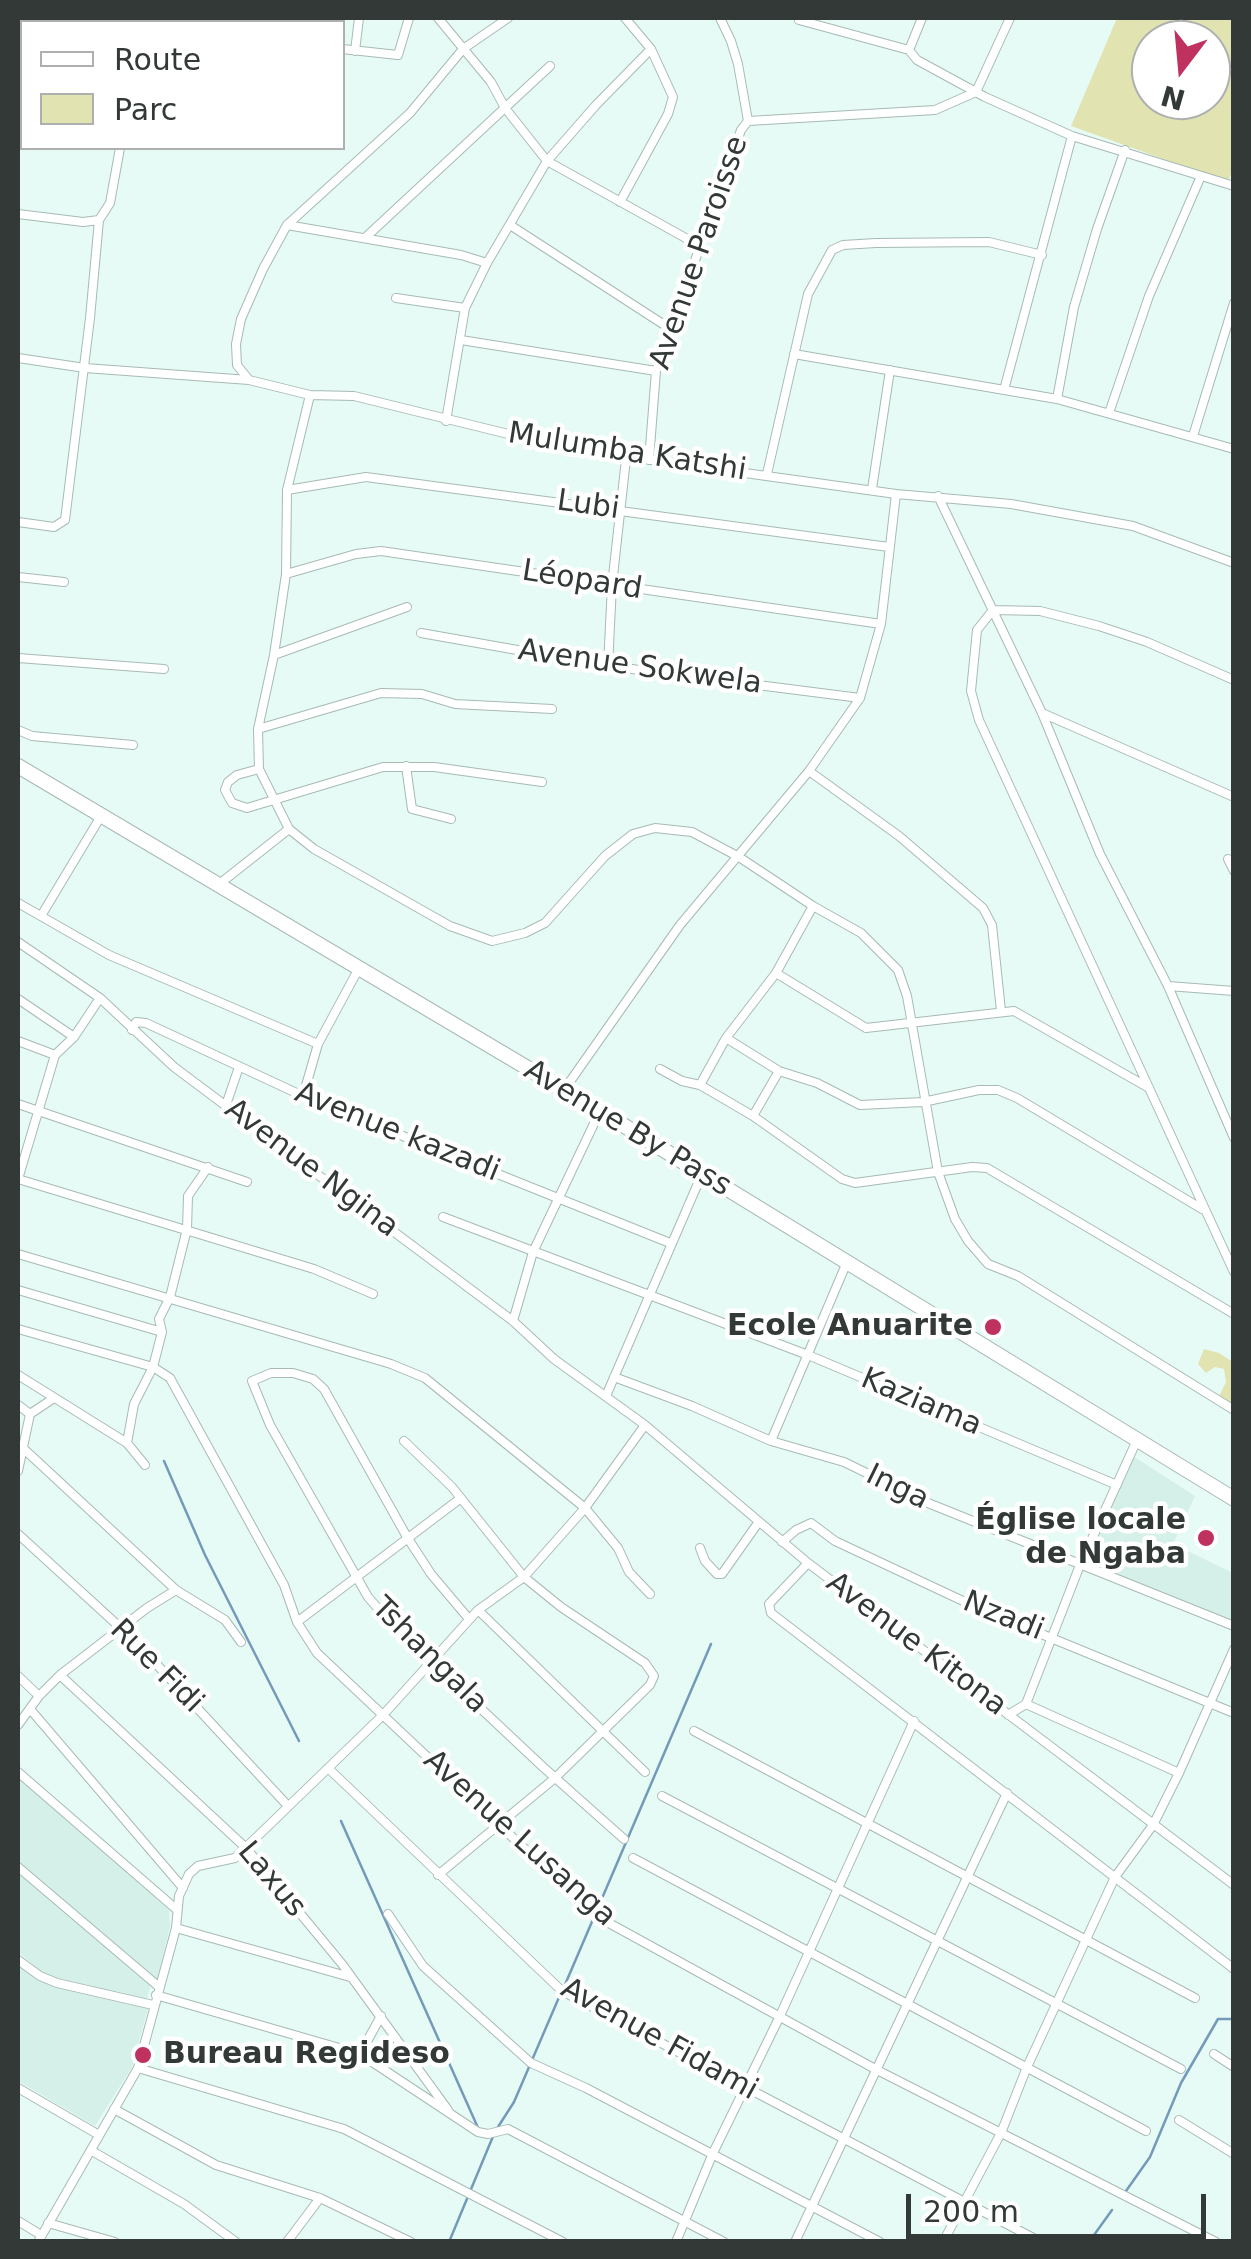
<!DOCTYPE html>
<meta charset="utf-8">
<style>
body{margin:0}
#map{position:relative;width:1251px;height:2259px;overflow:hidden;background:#e7fbf6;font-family:"DejaVu Sans",sans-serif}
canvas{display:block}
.frame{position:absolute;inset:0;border:20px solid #323937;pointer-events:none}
.legend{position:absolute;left:20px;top:20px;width:325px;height:130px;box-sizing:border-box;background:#fff;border:2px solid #adb0af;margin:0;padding:12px 18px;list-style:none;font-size:30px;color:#323937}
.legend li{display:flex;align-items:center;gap:20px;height:50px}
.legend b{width:50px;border:2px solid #adb0af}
.north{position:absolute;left:1131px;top:20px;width:100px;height:100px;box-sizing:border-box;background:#fff;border:2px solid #adb0af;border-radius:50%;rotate:196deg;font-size:28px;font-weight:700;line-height:40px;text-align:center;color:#323937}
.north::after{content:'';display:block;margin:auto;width:35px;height:45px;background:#bf315f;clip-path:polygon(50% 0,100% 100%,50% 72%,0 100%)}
.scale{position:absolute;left:906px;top:2194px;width:300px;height:45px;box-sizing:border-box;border:5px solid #323937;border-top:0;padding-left:12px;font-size:30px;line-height:35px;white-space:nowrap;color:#323937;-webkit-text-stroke:8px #fff;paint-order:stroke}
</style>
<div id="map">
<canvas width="1251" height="2259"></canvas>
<div class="frame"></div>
<ul class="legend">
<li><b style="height:12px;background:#fff"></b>Route</li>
<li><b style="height:28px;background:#e1e3b1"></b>Parc</li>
</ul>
<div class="north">N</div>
<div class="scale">200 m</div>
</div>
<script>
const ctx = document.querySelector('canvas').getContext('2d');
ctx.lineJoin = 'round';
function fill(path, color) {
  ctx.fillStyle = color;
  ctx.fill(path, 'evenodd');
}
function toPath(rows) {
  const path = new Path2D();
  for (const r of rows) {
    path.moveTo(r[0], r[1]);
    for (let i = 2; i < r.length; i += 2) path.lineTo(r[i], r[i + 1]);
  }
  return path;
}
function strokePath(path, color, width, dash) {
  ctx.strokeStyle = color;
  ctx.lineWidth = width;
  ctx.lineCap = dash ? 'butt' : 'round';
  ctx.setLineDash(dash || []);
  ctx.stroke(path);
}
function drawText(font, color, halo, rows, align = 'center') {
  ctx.font = font + ' "DejaVu Sans",sans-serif';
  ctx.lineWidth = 9;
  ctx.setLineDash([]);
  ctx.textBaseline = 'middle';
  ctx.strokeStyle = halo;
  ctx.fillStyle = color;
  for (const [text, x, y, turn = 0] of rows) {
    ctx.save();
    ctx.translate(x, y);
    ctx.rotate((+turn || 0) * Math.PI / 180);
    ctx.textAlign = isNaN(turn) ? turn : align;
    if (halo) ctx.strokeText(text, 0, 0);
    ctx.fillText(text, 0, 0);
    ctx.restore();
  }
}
fill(toPath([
 [1133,1456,1195,1496,1173,1544,1233,1573,1233,1622,1085,1564],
 [18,1774,169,1910,170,1927,157,1981,18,1864],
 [18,1869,151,1984,146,2003,47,1976,18,1952],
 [18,1964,57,1986,148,2008,132,2067,95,2126,18,2081]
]), '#d4f0e8');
fill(toPath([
 [1117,18,1233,18,1234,166,1228,182,1071,126],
 [1151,40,1211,40,1211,100,1151,100],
 [1204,1349,1219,1353,1233,1362,1233,1410,1219,1396,1226,1382,1224,1369,1215,1367,1206,1373,1198,1364]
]), '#e1e3b1');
strokePath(toPath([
 [164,1461,205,1555,299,1741],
 [341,1821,479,2130],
 [564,1987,711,1644],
 [498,2127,514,2102,560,1995],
 [1126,2191,1150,2157,1181,2083,1218,2019,1234,2019],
 [449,2242,494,2134],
 [1089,2242,1112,2210]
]), '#749abb', 2.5);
const street = toPath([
 [438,18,491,82,505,108,547,161,700,246],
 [720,18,731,41,738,64,748,121],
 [799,20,909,50,917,60,985,97,1072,136,1234,186],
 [120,22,121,18],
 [221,22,222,18],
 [276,22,276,18],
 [318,22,319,18],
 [342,49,398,55,409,18],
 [909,50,922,18],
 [355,51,359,18],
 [620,202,668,114,673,97,651,49,625,18],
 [18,214,83,222,99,220],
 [287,225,461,255,487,263],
 [510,225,669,328],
 [366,237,550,66],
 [396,298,465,308],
 [461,340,656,371],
 [794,354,1057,399,1234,449],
 [18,358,85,368,249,380,310,395,354,396,565,448,896,494,1011,504,1133,526,1234,563],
 [249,380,237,365,236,344,241,319,263,269,287,225,410,113,463,49,508,18],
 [1004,390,1072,136],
 [310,395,287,490,286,574,274,655,258,729,259,769,289,829,314,849,450,926,492,941,525,933,545,923,605,856,633,834,655,828,692,832,739,857,813,906,861,933,898,970,907,996,938,1172,955,1219,968,1241,988,1264,1018,1276,1234,1410],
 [1057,399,1074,307,1097,229,1125,150],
 [1109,413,1149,296,1201,176],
 [446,421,465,308,487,263,547,161,596,105,651,49],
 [1193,436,1234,303],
 [649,460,656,371,741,130,748,121,935,110,976,92,1010,18],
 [767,474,808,294,832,250,843,245,876,243,989,242,1042,255],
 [872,489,890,370],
 [287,490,366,477,889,547],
 [938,496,1042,713,1100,854,1168,986,1234,1138],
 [18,522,54,527,65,520,90,318,99,220,110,203,120,148],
 [286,574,356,554,381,551,881,624],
 [18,577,64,582],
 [421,633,608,666,860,698],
 [274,655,407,607],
 [18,658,164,669],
 [608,666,612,585,626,459],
 [1234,680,1147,642,1099,626,1040,611,993,610,977,630,971,691,979,720,1234,1272],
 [1042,713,1234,797],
 [258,729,381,693,422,694,455,704,552,709],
 [18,730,32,736,133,745],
 [406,766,412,809,451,819],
 [259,769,237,775,228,782,225,790,232,803,247,808,383,767,434,767,542,782],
 [809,771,899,836,983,908,992,925,1001,1011],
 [1228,859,1234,871],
 [218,885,289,829],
 [18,903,109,955,318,1044],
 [813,906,776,973,726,1038,700,1085,753,1116,842,1179,855,1183,972,1167,987,1168,1234,1314],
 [41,916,101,816],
 [18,942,100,998,174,1067,513,1321,554,1359,645,1425,808,1563,1234,1885],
 [776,973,866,1028,1014,1011,1149,1088],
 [1168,986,1234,991],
 [18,999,74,1037],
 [132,1030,136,1022,146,1023,303,1096,670,1243],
 [726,1038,779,1071,817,1083,860,1105,923,1102,979,1090,998,1090,1017,1098,1202,1209],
 [18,1041,55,1055],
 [660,1069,682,1081,700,1085],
 [564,1090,680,925,809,771,860,698,881,624,896,494],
 [303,1096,318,1044,359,968],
 [18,1104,247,1182],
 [226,1105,239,1067],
 [753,1116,779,1071],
 [18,1179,314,1269,373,1294],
 [18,1179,55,1055,74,1037,100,998],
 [443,1217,808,1355,1117,1485],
 [18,1254,391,1364,425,1378,585,1508,618,1548,629,1572,650,1594],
 [18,1290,162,1332],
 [513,1321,533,1252,600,1111],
 [18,1329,153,1367,170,1378,284,1585,297,1622,317,1653,596,1916,877,2070,1216,2242],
 [18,1375,127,1443,145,1465],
 [614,1377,692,1406,771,1441,844,1462,928,1503,1234,1626],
 [606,1396,702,1174],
 [18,1405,30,1414,18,1471],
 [30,1414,54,1398],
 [404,1441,452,1487,524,1577,561,1607,645,1663,654,1676,650,1685,555,1778,438,1875],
 [771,1441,847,1262],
 [127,1443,134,1404,153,1367,162,1332,159,1319,170,1297,187,1229,188,1196,208,1167],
 [25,1450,176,1590,225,1620,241,1642],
 [18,1534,135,1641,288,1806],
 [782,1542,796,1530,811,1523,835,1541,978,1608,1234,1713],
 [700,1548,705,1561,717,1574,722,1574,758,1523],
 [808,1563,769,1604,771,1613,1234,1969],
 [478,1610,645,1772],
 [469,1619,431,1574,407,1537,324,1389,313,1379,293,1373,271,1373,252,1381,270,1425,368,1597,396,1629,543,1767,624,1839],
 [297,1622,461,1498],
 [60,1675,246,1848,342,1964,448,2110],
 [18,1676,39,1696],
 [1026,1704,1179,1773],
 [30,1709,183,1888],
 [1008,1715,1026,1704,1080,1565,1137,1440],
 [18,1725,39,1696,60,1675,147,1608,176,1590],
 [694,1731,1195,1998],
 [328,1768,562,1991,1041,2242],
 [18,1772,176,1909],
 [662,1796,1181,2069],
 [633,1858,1146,2131],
 [18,1867,158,1986],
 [388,1914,423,1966,531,2063,586,2088,880,2242],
 [176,1928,350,1977],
 [18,1960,40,1976,57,1983,153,2005],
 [156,1995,360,2054,478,2132,488,2134,508,2129,724,2242],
 [360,2054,381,2016],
 [1214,2054,1234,2067],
 [138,2068,344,2129,563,2242],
 [18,2088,99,2135],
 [114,2109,216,2165,320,2198,411,2242],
 [1179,2120,1234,2154],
 [92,2151,184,2204,236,2242],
 [18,2221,41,2235],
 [48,2223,115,2242],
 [38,2242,138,2068,176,1928,179,1896,189,1874,198,1866,235,1858,383,1715,478,1610,524,1577,585,1508,645,1425],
 [287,2242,320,2198],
 [676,2242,713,2153,779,2018,914,1721],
 [795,2242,1007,1793],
 [943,2242,1001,2133,1027,2067,1115,1877,1153,1825,1179,1773,1234,1649]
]);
const secondary = toPath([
 [31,22,34,18],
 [18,47,22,38]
]);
const highway = toPath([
 [18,766,600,1111,1234,1499]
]);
strokePath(street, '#a7bab5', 10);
strokePath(secondary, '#a7bab5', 14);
strokePath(highway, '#a7bab5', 16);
strokePath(street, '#fff', 8);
strokePath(secondary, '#fff', 11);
strokePath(highway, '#fff', 14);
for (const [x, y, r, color] of [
 [993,1327,10,"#bf315f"],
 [1206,1538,10,"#bf315f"],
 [143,2055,10,"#bf315f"]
]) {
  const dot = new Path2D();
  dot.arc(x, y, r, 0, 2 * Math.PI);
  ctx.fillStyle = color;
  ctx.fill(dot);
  strokePath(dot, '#fff', 4);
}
drawText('30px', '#323937', '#fff', [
 ["Avenue Paroisse",700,253,-71],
 ["Mulumba Katshi",627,453,9],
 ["Lubi",588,506,8],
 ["Léopard",582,581,9],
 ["Avenue Sokwela",640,668,8],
 ["Avenue By Pass",627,1129,31],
 ["Avenue kazadi",397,1133,22],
 ["Avenue Ngina",311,1169,37],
 ["Kaziama",921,1403,23],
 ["Inga",897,1488,26],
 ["Nzadi",1003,1617,22],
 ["Avenue Kitona",916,1645,37],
 ["Tshangala",429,1656,45],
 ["Rue Fidi",156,1667,45],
 ["Avenue Lusanga",519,1839,42],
 ["Laxus",271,1880,50],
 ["Avenue Fidami",659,2040,29]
]);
drawText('bold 30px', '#323937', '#fff', [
 ["Ecole Anuarite",973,1327],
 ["Église locale",1186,1521],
 ["de Ngaba",1186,1555],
 ["Bureau Regideso",163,2055,"left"]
], 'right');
</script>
